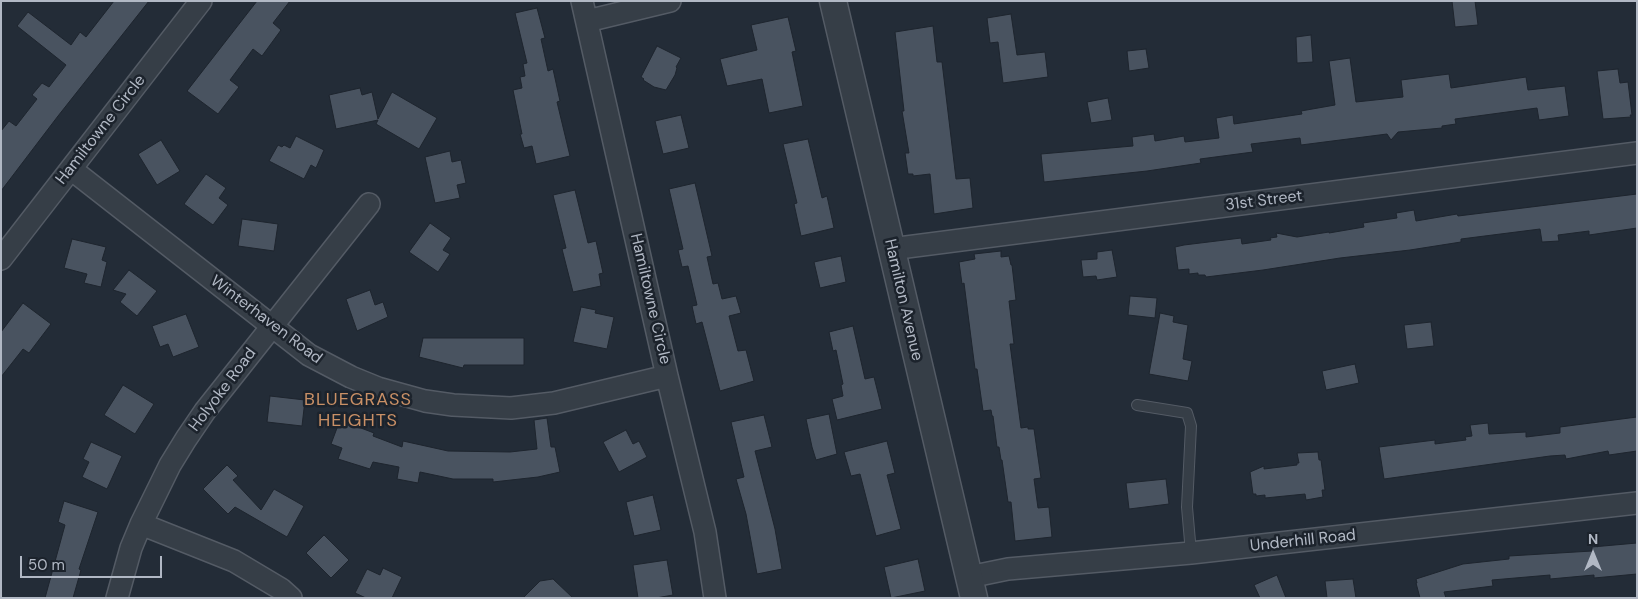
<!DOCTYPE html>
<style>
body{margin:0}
#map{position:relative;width:1638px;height:599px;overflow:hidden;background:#232c37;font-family:"DM Sans",sans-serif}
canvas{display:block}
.frame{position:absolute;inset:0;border:2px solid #b1b8c4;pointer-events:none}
.north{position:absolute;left:1568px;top:529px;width:50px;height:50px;-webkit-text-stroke:4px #1c232c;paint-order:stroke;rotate:0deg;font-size:14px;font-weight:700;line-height:20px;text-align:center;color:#b1b8c4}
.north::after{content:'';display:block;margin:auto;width:18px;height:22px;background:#b1b8c4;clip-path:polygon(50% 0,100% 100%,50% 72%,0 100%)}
.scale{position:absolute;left:20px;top:556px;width:142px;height:22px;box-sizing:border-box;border:2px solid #b1b8c4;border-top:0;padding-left:6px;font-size:15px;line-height:18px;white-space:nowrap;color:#b1b8c4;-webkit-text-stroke:4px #1c232c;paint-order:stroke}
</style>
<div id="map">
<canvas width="1638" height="599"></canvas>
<div class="frame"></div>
<div class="north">N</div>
<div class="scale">50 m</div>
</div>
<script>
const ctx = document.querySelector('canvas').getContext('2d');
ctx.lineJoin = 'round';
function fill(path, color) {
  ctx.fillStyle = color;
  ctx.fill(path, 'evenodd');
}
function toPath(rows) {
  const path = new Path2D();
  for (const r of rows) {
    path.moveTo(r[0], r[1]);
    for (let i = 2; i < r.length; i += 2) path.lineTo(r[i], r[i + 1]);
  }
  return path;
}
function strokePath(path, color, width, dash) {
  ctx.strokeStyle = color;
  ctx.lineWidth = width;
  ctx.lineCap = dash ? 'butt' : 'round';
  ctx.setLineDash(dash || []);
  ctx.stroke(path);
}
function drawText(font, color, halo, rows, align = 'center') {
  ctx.font = font + ' "DM Sans",sans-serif';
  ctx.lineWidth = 5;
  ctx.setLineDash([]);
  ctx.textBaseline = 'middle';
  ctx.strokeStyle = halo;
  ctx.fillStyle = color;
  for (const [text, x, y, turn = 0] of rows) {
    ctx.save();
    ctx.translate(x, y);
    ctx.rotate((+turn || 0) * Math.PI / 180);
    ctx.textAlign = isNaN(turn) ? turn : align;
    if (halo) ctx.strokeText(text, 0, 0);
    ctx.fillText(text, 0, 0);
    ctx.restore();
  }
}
const building = toPath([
 [114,1,149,1,58,116,1,191,1,131,9,121,16,126,37,99,32,95,42,83,49,87,66,65,17,26,28,12,71,45,80,32,86,37,114,1],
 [257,1,290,1,273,23,281,30,262,56,253,49,230,80,239,87,218,114,187,91,257,1],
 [1452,1,1475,1,1478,25,1455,27,1452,1],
 [537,8,545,38,541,39,548,71,553,69,560,101,557,102,570,156,536,164,532,146,524,148,520,134,522,134,513,90,522,88,520,77,525,76,523,64,527,63,515,13,537,8],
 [1011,14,1017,55,1045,52,1048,77,1003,83,998,42,990,43,987,18,1011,14],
 [788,17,796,51,792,52,803,106,769,113,762,79,727,86,720,59,757,50,751,25,788,17],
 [933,26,937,62,942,62,956,179,970,178,973,208,934,214,930,174,913,176,913,174,908,174,905,153,909,153,902,111,904,111,895,32,933,26],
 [1311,35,1313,62,1297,63,1296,37,1311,35],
 [657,46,681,58,676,67,677,68,675,75,666,90,654,87,643,80,644,79,641,77,657,46],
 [1146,49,1149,68,1129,71,1127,51,1146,49],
 [1350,58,1356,102,1403,97,1401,80,1449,74,1451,88,1526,77,1528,90,1565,86,1569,116,1539,120,1537,108,1455,119,1456,124,1442,126,1442,128,1398,132,1391,140,1387,134,1301,145,1300,138,1251,144,1253,152,1200,159,1201,163,1147,171,1044,182,1041,154,1133,146,1132,137,1154,134,1155,141,1184,136,1185,142,1219,138,1216,118,1233,115,1234,124,1302,114,1301,111,1335,105,1329,61,1350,58],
 [1618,69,1620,83,1628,82,1632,115,1630,115,1631,117,1603,119,1597,71,1618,69],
 [360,88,362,95,372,92,378,119,392,92,437,118,419,149,376,124,378,120,336,129,329,95,360,88],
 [1108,98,1112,120,1091,123,1087,102,1108,98],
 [681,115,689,148,663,154,655,121,681,115],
 [296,136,324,150,316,168,311,165,304,179,269,161,278,145,282,147,284,145,290,148,296,136],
 [808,139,822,198,827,196,834,228,801,236,794,204,797,203,783,144,808,139],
 [161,140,180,171,157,185,138,154,161,140],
 [450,151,452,162,461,160,466,183,457,185,460,198,435,203,425,157,450,151],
 [206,174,226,188,219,198,228,205,213,225,184,204,206,174],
 [695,183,712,256,707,257,713,284,718,283,722,299,736,296,741,313,729,316,738,351,746,350,754,381,720,391,702,322,696,324,692,306,697,305,688,266,682,267,678,250,683,249,669,189,695,183],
 [575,190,588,243,596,241,603,273,599,274,601,286,573,292,562,249,566,248,553,195,575,190],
 [1637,194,1637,228,1589,235,1589,231,1558,235,1559,241,1542,242,1540,229,1461,239,1461,242,1410,250,1340,258,1263,270,1206,277,1205,275,1198,275,1198,273,1189,274,1189,269,1178,270,1175,247,1184,245,1241,238,1242,244,1271,240,1270,238,1277,237,1276,233,1297,237,1329,232,1329,233,1364,227,1363,223,1397,218,1396,213,1414,210,1416,221,1457,214,1458,216,1637,194],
 [242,219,278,224,274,251,238,246,242,219],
 [430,223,451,238,443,250,450,254,438,272,409,252,430,223],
 [72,239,106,247,102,260,107,262,101,287,84,283,87,274,64,268,72,239],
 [1112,250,1117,277,1097,280,1096,276,1083,277,1081,260,1097,259,1097,252,1112,250],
 [1001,251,1001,257,1009,256,1011,265,1012,265,1016,300,1009,301,1014,344,1010,344,1021,428,1028,427,1028,429,1034,429,1041,478,1034,479,1038,508,1049,507,1052,537,1015,541,1011,502,1008,502,1002,460,1001,460,999,447,997,447,993,416,992,416,991,410,983,411,977,369,975,369,964,283,962,284,959,262,975,259,974,254,1001,251],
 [841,256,846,282,820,288,814,262,841,256],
 [129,270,157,291,137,316,120,302,126,294,113,290,129,270],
 [370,290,375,305,383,302,388,317,357,331,346,299,370,290],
 [1130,296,1157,298,1155,318,1128,315,1130,296],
 [23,303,51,324,29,353,23,349,1,377,1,332,23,303],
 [581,307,596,310,595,313,614,317,607,349,573,342,581,307],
 [1160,313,1174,316,1173,322,1188,325,1183,359,1192,361,1188,381,1149,374,1160,313],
 [186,314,199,347,173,357,168,344,160,347,152,326,186,314],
 [1431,322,1434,346,1407,349,1404,325,1431,322],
 [853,326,865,379,874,377,882,409,837,420,832,399,843,396,841,385,843,384,836,350,833,351,829,332,853,326],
 [423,338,524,338,524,365,464,365,463,368,419,357,423,338],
 [1355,364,1359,383,1326,390,1322,371,1355,364],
 [123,385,154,404,135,434,104,415,123,385],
 [270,396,305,400,302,426,267,422,270,396],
 [829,414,837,454,816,460,812,447,806,419,829,414],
 [764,415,772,447,755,451,775,529,782,569,757,574,746,514,736,479,744,477,731,422,764,415],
 [1637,417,1637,451,1609,455,1608,451,1566,459,1565,455,1550,456,1384,479,1379,447,1435,440,1435,444,1466,440,1465,437,1472,436,1470,425,1488,423,1489,434,1526,432,1526,437,1560,433,1560,427,1637,417],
 [547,418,551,447,555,447,560,472,538,477,493,482,493,479,453,479,420,472,418,483,397,479,399,467,373,462,370,469,338,459,342,448,331,444,340,420,374,433,373,436,402,447,403,441,448,451,510,452,537,449,534,420,547,418],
 [626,430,633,444,639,441,647,457,619,472,603,442,626,430],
 [887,441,895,473,887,475,901,529,876,536,860,474,851,476,844,452,887,441],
 [91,442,122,456,107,489,82,477,89,462,83,459,91,442],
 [1318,452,1319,460,1321,460,1325,490,1322,490,1323,497,1306,500,1305,494,1265,498,1265,495,1256,496,1256,494,1253,494,1250,472,1264,466,1264,469,1297,465,1297,463,1299,463,1297,453,1318,452],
 [227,465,238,476,233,480,261,510,274,489,304,506,287,537,235,507,228,514,203,489,227,465],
 [1166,479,1169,504,1129,509,1126,483,1166,479],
 [653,495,661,530,634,536,626,502,653,495],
 [64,501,98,512,79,569,81,570,73,598,45,598,65,525,58,522,64,501],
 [324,535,349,560,331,578,306,553,324,535],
 [1637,543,1637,574,1594,578,1594,575,1550,579,1550,575,1492,580,1493,586,1444,592,1446,598,1420,598,1416,583,1417,583,1416,579,1463,564,1509,559,1509,556,1592,551,1592,547,1637,543],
 [918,559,925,591,891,598,884,567,918,559],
 [667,560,673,595,656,598,638,598,633,565,667,560],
 [383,568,402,577,392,598,366,598,355,593,367,569,380,575,383,568],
 [1277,575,1286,598,1260,598,1254,585,1277,575],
 [553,579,573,598,523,598,540,581,553,579],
 [1353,579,1356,598,1327,598,1325,581,1353,579]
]);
fill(building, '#495360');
strokePath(building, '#1e252e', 1);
const service = toPath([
 [1137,405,1187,413,1191,426,1187,507,1191,553]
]);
const minor = toPath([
 [582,1,667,376,705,532,715,598],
 [587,21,670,1],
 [71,169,309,355,351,377,378,388,425,401,453,405,511,408,554,403,667,376],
 [891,249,1637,153],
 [1,259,201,1],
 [141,524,234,561,281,589,291,598],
 [969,577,1008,569,1191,553,1637,503],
 [117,598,131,548,141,524,170,465,186,439,205,411,369,204]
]);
const tertiary = toPath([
 [833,1,974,598]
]);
strokePath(service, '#545b65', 12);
strokePath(minor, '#545b65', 24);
strokePath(tertiary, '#545b65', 29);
strokePath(service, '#363e47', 10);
strokePath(minor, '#363e47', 21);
strokePath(tertiary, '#363e47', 26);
drawText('16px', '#b1b8c4', '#1c232c', [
 ["Hamiltowne Circle",101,130,-52],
 ["31st Street",1264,201,-7],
 ["Hamiltowne Circle",650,299,77],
 ["Hamilton Avenue",903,300,77],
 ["Winterhaven Road",266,320,37],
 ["Holyoke Road",223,390,-53],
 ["Underhill Road",1303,541,-6]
]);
ctx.letterSpacing = '1px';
drawText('18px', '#c99066', '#1c232c', [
 ["BLUEGRASS",358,400],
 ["HEIGHTS",358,421]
]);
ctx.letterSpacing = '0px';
</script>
